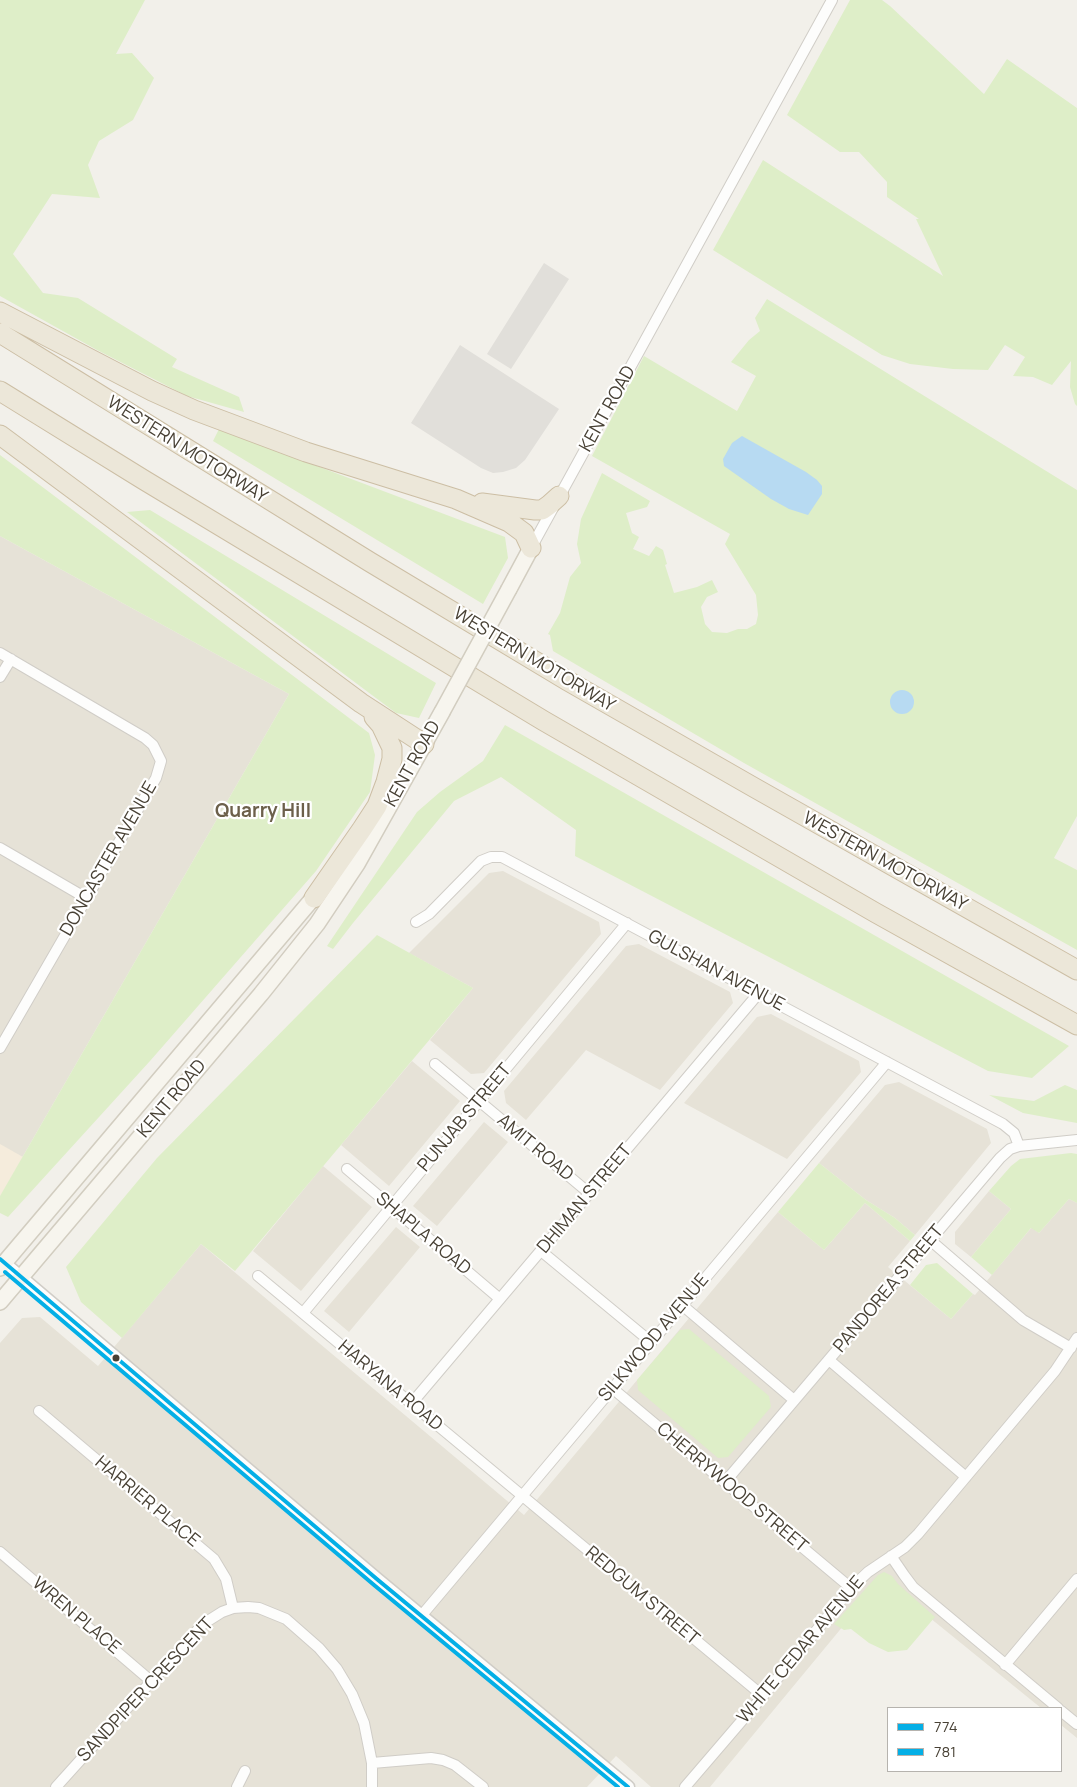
<!DOCTYPE html>
<style>
body{margin:0}
#map{position:relative;width:1077px;height:1787px;overflow:hidden;background:#f2f0ea;font-family:Manrope,sans-serif}
canvas{display:block}
.legend{position:absolute;left:887px;top:1707px;width:175px;height:65px;box-sizing:border-box;background:#fff;border:1px solid #b6b3ae;margin:0;padding:6px 9px;list-style:none;font-size:15px;color:#484135}
.legend li{display:flex;align-items:center;gap:10px;height:25px}
.legend b{width:25px;border:1px solid #b6b3ae}
</style>
<div id="map">
<canvas width="1077" height="1787"></canvas>
<ul class="legend">
<li><b style="height:6px;background:#04afe6"></b>774</li>
<li><b style="height:6px;background:#04afe6"></b>781</li>
</ul>
</div>
<script>
const ctx = document.querySelector('canvas').getContext('2d');
ctx.lineJoin = 'round';
function fill(path, color) {
  ctx.fillStyle = color;
  ctx.fill(path, 'evenodd');
}
function toPath(rows) {
  const path = new Path2D();
  for (const r of rows) {
    if (r.length === 3) {
      path.moveTo(r[0] + r[2], r[1]);
      path.arc(r[0], r[1], r[2], 0, 2 * Math.PI);
      continue;
    }
    path.moveTo(r[0], r[1]);
    for (let i = 2; i < r.length; i += 2) path.lineTo(r[i], r[i + 1]);
  }
  return path;
}
function strokePath(path, color, width, dash) {
  ctx.strokeStyle = color;
  ctx.lineWidth = width;
  ctx.lineCap = dash ? 'butt' : 'round';
  ctx.setLineDash(dash || []);
  ctx.stroke(path);
}
function drawText(font, color, halo, rows, align = 'center') {
  ctx.font = font + ' Manrope,sans-serif';
  ctx.lineWidth = 4.5;
  ctx.setLineDash([]);
  ctx.textBaseline = 'middle';
  ctx.strokeStyle = halo;
  ctx.fillStyle = color;
  for (const [text, x, y, turn = 0] of rows) {
    ctx.save();
    ctx.translate(x, y);
    ctx.rotate((+turn || 0) * Math.PI / 180);
    ctx.textAlign = isNaN(turn) ? turn : align;
    if (halo) ctx.strokeText(text, 0, 0);
    ctx.fillText(text, 0, 0);
    ctx.restore();
  }
}
fill(toPath([
 [0,536,289,694,0,1196],
 [503,871,599,922,601,934,484,1073,471,1074,430,1040,473,988,409,953,489,873],
 [639,944,730,992,733,1003,660,1090,586,1050,526,1120,506,1103,504,1091,626,946],
 [771,1014,859,1061,861,1072,787,1159,684,1103,757,1017],
 [412,1061,460,1101,389,1186,341,1145],
 [899,1082,987,1129,991,1143,915,1235,895,1218,866,1200,819,1163,885,1085],
 [484,1122,508,1142,437,1226,413,1206],
 [323,1166,372,1207,301,1291,253,1251],
 [989,1191,1011,1209,971,1257,955,1244,955,1232],
 [1069,1199,1077,1203,1077,1738,1061,1725,1061,1708,1041,1708,882,1579,710,1787,651,1787,616,1756,587,1787,0,1787,0,1343,22,1318,40,1317,98,1366,201,1244,524,1515,778,1212,824,1250,865,1203,910,1241,888,1267,951,1319,973,1294,975,1295,1032,1227,1039,1233],
 [396,1227,420,1247,349,1332,324,1311]
]), '#e6e2d7');
fill(toPath([
 [0,1144,23,1157,0,1197]
]), '#f5ecdc');
fill(toPath([
 [0,0,145,0,116,54,132,53,154,78,133,120,99,141,88,165,100,198,52,194,13,254,43,293,78,298,177,359,172,367,239,397,244,412,187,396,97,350,0,296],
 [850,0,882,0,890,6,984,94,1007,59,1077,108,1077,406,1075,404,1070,387,1071,361,1052,385,1033,377,1013,376,1025,357,1005,345,988,370,953,369,910,364,882,355,713,250,763,160,943,276,916,219,919,219,887,197,887,182,859,152,840,152,787,115],
 [767,299,1077,490,1077,816,1054,858,1077,870,1077,950,744,763,553,651,550,635,548,634,560,613,570,577,581,563,577,544,581,519,602,473,650,501,647,507,626,513,632,533,639,537,633,549,649,556,656,546,663,550,667,564,665,565,674,593,697,587,712,580,718,592,707,597,701,607,705,624,712,632,727,633,738,629,747,629,756,624,758,615,756,595,725,544,730,534,592,456,644,356,737,411,756,376,731,362,749,340,760,331,755,318],
 [219,429,505,537,508,558,483,604,213,441],
 [0,455,369,733,375,755,370,792,316,871,150,1061,8,1217,0,1213,0,1196,289,694,0,536],
 [150,510,436,683,419,718,396,713,127,512],
 [505,725,1069,1046,1032,1078,988,1071,575,856,576,830,501,777,454,801,353,923,333,949,327,946,417,812,440,792,483,761],
 [377,935,473,988,235,1271,201,1244,122,1338,81,1302,66,1267,157,1158],
 [1065,1085,1077,1090,1077,1123,1023,1113,989,1095,1034,1101],
 [1071,1153,1077,1154,1077,1203,1069,1199,1039,1233,1031,1228,992,1275,971,1257,1011,1209,989,1191,1011,1166,1020,1159],
 [819,1163,866,1200,895,1218,915,1235,910,1241,865,1203,824,1250,778,1212],
 [937,1263,973,1294,951,1319,910,1285,926,1265],
 [689,1329,769,1396,771,1407,728,1457,718,1458,638,1390,637,1380,680,1330],
 [884,1572,892,1576,898,1584,935,1617,907,1650,888,1652,869,1643,851,1629,844,1630,834,1624,878,1575]
]), '#deeec8');
fill(toPath([
 [544,263,569,279,511,369,487,354],
 [460,345,559,409,525,460,516,468,503,472,493,473,481,468,411,423]
]), '#e1dfda');
fill(toPath([
 [742,436,806,472,817,480,822,486,822,494,808,515,789,509,771,499,724,466,723,459,732,443],
 [902,702,12]
]), '#b7daf2');
const minor = toPath([
 [531,548,832,0],
 [0,653,145,738,153,745,161,761,156,778,0,1048],
 [0,677,11,659],
 [0,848,86,898],
 [416,922,429,914,481,861,491,857,502,857,1003,1124,1014,1133,1019,1146],
 [435,1064,589,1193],
 [347,1169,500,1299],
 [930,1240,1023,1320,1071,1348],
 [541,1251,651,1342],
 [258,1276,763,1696],
 [682,1305,794,1400],
 [303,1313,627,923],
 [829,1360,966,1477],
 [612,1388,851,1588],
 [411,1404,758,994],
 [39,1411,214,1559,226,1579,233,1608],
 [725,1482,1000,1158,1010,1149,1019,1146,1077,1140],
 [0,1552,151,1681],
 [891,1556,904,1575,913,1587,1058,1708],
 [422,1615,887,1062],
 [1005,1665,1077,1579],
 [1061,1711,1077,1724],
 [372,1763,431,1758,443,1760,455,1765,483,1787],
 [56,1787,203,1624,222,1612,233,1608,248,1607,259,1608,286,1619,319,1648,337,1669,352,1694,364,1723,372,1763,372,1787],
 [237,1787,245,1771],
 [685,1787,763,1696,851,1588,868,1572,905,1547,918,1534,1055,1371,1077,1338]
]);
const tertiary = toPath([
 [4,1263,378,1580,628,1787]
]);
const secondary = toPath([
 [509,589,531,548],
 [0,1268,320,890],
 [0,1302,261,994,317,924,357,864,442,712]
]);
const motorway = toPath([
 [0,312,152,391,194,410,306,452,456,499,509,522,524,533,531,548],
 [0,333,370,562,568,681,755,788,1077,970],
 [0,391,144,480,544,721,876,913,1077,1025],
 [0,435,361,703,424,744],
 [482,503,535,510,542,510,549,505,559,496],
 [314,898,362,829,377,806,386,782,392,759,392,748,381,725,374,717]
]);
strokePath(minor, '#d0cdc7', 12);
strokePath(tertiary, '#d0cdc7', 15);
strokePath(secondary, '#d2cdc0', 18);
strokePath(motorway, '#ccbea4', 21);
strokePath(minor, '#fdfdfc', 10);
strokePath(tertiary, '#fdfdfc', 12);
strokePath(secondary, '#f7f5ee', 15);
strokePath(motorway, '#ece7d9', 19);
const secondaryBridge = toPath([
 [442,712,509,589]
]);
strokePath(secondaryBridge, '#d2cdc0', 18, []);
strokePath(secondaryBridge, '#f7f5ee', 15);
strokePath(toPath([
 [0,1259,378,1580,628,1787]
]), '#04afe6', 4);
strokePath(toPath([
 [5,1272,374,1585,618,1787]
]), '#04afe6', 4);
for (const [x, y, r, color] of [
 [116,1358,4.5,"#484135"]
]) {
  const dot = new Path2D();
  dot.arc(x, y, r, 0, 2 * Math.PI);
  ctx.fillStyle = color;
  ctx.fill(dot);
  strokePath(dot, '#fff', 2);
}
drawText('18px', '#484135', '#fff', [
 ["KENT ROAD",608,409,-61],
 ["WESTERN MOTORWAY",187,450,32],
 ["WESTERN MOTORWAY",534,660,31],
 ["KENT ROAD",413,764,-61],
 ["DONCASTER AVENUE",109,859,-60],
 ["WESTERN MOTORWAY",885,862,29],
 ["GULSHAN AVENUE",716,971,28],
 ["KENT ROAD",172,1099,-50],
 ["PUNJAB STREET",465,1118,-50],
 ["AMIT ROAD",535,1148,40],
 ["DHIMAN STREET",585,1199,-50],
 ["SHAPLA ROAD",423,1234,40],
 ["PANDOREA STREET",889,1289,-50],
 ["SILKWOOD AVENUE",654,1338,-50],
 ["HARYANA ROAD",390,1386,40],
 ["CHERRYWOOD STREET",732,1488,40],
 ["HARRIER PLACE",147,1502,40],
 ["REDGUM STREET",642,1596,40],
 ["WREN PLACE",76,1616,40],
 ["WHITE CEDAR AVENUE",801,1650,-50],
 ["SANDPIPER CRESCENT",146,1690,-47]
]);
drawText('bold 19px', '#6c604b', '#fff', [
 ["Quarry Hill",263,812]
]);
</script>
